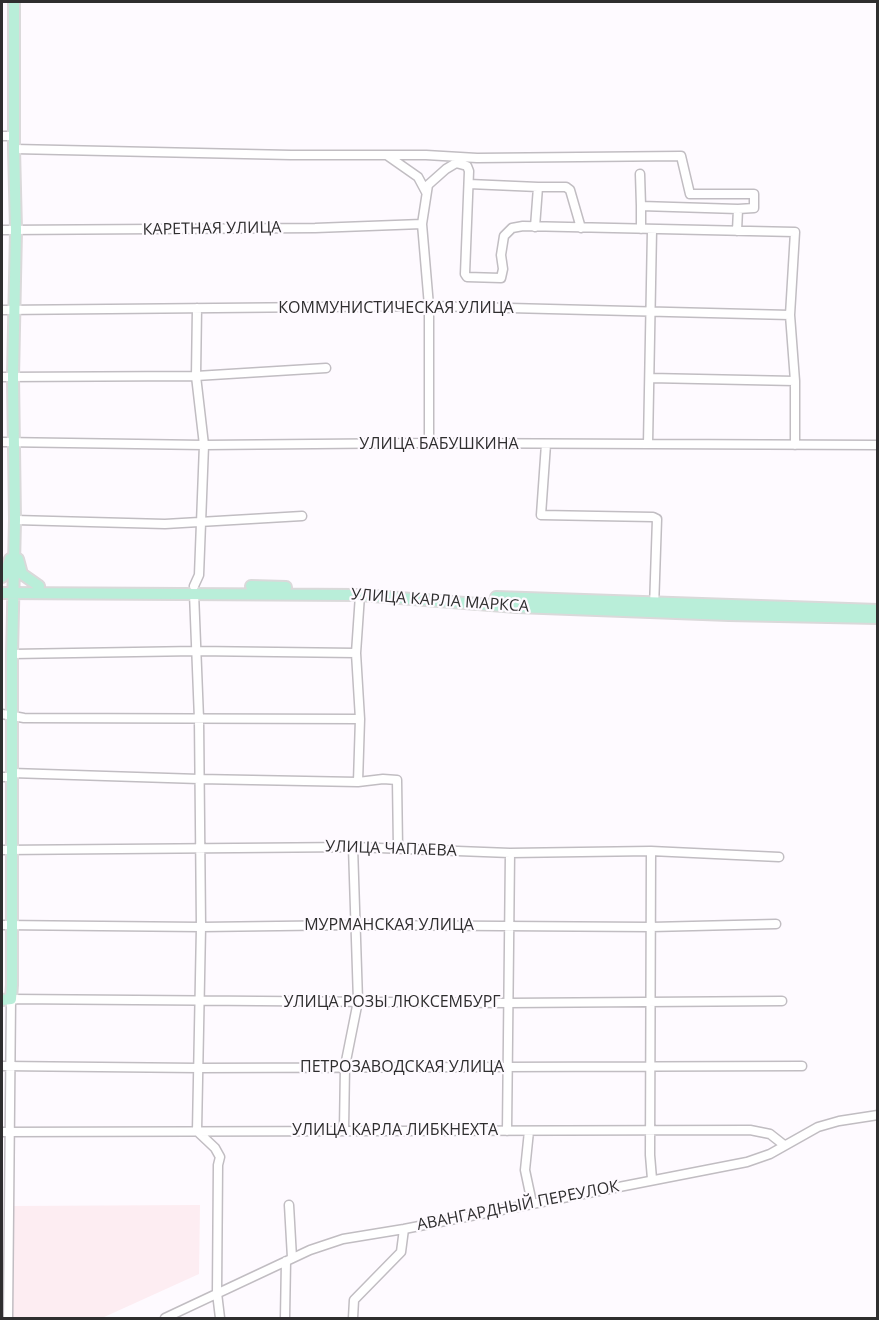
<!DOCTYPE html>
<meta charset="utf-8">
<style>
body{margin:0}
#map{position:relative;width:879px;height:1320px;overflow:hidden;background:#fefaff;font-family:"Open Sans",sans-serif}
canvas{display:block}
.frame{position:absolute;inset:0;border:3px solid #2f2e2f;pointer-events:none}
</style>
<div id="map">
<canvas width="879" height="1320"></canvas>
<div class="frame"></div>
</div>
<script>
const ctx = document.querySelector('canvas').getContext('2d');
ctx.lineJoin = 'round';
function fill(path, color) {
  ctx.fillStyle = color;
  ctx.fill(path, 'evenodd');
}
function toPath(rows) {
  const path = new Path2D();
  for (const r of rows) {
    path.moveTo(r[0], r[1]);
    for (let i = 2; i < r.length; i += 2) path.lineTo(r[i], r[i + 1]);
  }
  return path;
}
function strokePath(path, color, width, dash) {
  ctx.strokeStyle = color;
  ctx.lineWidth = width;
  ctx.lineCap = dash ? 'butt' : 'round';
  ctx.setLineDash(dash || []);
  ctx.stroke(path);
}
function drawText(font, color, halo, rows, align = 'center') {
  ctx.font = font + ' "Open Sans",sans-serif';
  ctx.lineWidth = 4.5;
  ctx.setLineDash([]);
  ctx.textBaseline = 'middle';
  ctx.strokeStyle = halo;
  ctx.fillStyle = color;
  for (const [text, x, y, turn = 0] of rows) {
    ctx.save();
    ctx.translate(x, y);
    ctx.rotate((+turn || 0) * Math.PI / 180);
    ctx.textAlign = isNaN(turn) ? turn : align;
    if (halo) ctx.strokeText(text, 0, 0);
    ctx.fillText(text, 0, 0);
    ctx.restore();
  }
}
fill(toPath([
 [200,1205,199,1274,102,1318,9,1318,9,1206]
]), '#fdedf2');
const minor = toPath([
 [2,136,14,136],
 [14,149,291,155,426,155,477,158,681,156,690,194,754,194,754,208,738,209,737,231],
 [388,156,418,177,426,192],
 [640,174,641,206,738,209],
 [469,184,538,187,535,227],
 [538,187,566,187,570,190,581,228],
 [641,229,641,206],
 [2,230,315,228,422,224],
 [2,310,429,306,790,315],
 [2,377,196,376,326,368],
 [650,378,795,381],
 [2,442,204,445,424,443,878,445],
 [429,443,429,306,422,224,428,185,446,169,456,163,467,166,469,171,465,274,467,277,501,278,503,269,501,255,504,236,512,228,523,226,795,232,790,315,795,381,795,445],
 [546,444,541,515,653,517,657,519,654,608],
 [648,444,652,230],
 [15,520,165,524,302,516],
 [194,586,199,575,204,445,196,376,197,308],
 [194,593,199,719,201,927,197,1131,215,1148,220,1157,218,1165,217,1293,220,1318],
 [12,654,196,651,356,653],
 [2,714,24,718,360,719],
 [12,773,199,779,358,782,383,779,397,780,398,848],
 [2,777,12,777],
 [358,782,360,719,356,653,360,595],
 [2,850,353,847,510,853,651,851,779,857],
 [651,851,650,1155,652,1179],
 [2,925,201,927,355,925,651,927,776,924],
 [2,1066,198,1068,802,1066],
 [344,1130,345,1066,358,1001,353,847],
 [507,1131,510,853],
 [529,1131,525,1170,532,1203],
 [2,1132,750,1130,770,1134,784,1145],
 [289,1205,292,1258],
 [8,1318,11,999,508,1003,782,1001],
 [165,1318,310,1250,343,1239,404,1229,747,1162,770,1154,818,1127,839,1121,878,1115],
 [285,1318,286,1261],
 [353,1318,354,1300,401,1252,404,1229]
]);
const major = toPath([
 [18,559,22,574,39,586],
 [2,577,5,574,10,559],
 [251,586,286,587],
 [2,593,360,595,517,607,729,615,878,618],
 [496,597,878,610],
 [2,1000,11,999,12,985,12,654,15,520,13,377,16,230,14,149,14,2]
]);
strokePath(minor, '#c1bdc2', 11);
strokePath(major, '#dad9da', 14);
strokePath(minor, '#fff', 8);
strokePath(major, '#b9eed9', 10);
drawText('16px', '#2f2e2f', '#fefaff', [
 ["КАРЕТНАЯ УЛИЦА",212,229,-1],
 ["КОММУНИСТИЧЕСКАЯ УЛИЦА",396,308],
 ["УЛИЦА БАБУШКИНА",439,444],
 ["УЛИЦА КАРЛА МАРКСА",440,601,4],
 ["УЛИЦА ЧАПАЕВА",391,849,2],
 ["МУРМАНСКАЯ УЛИЦА",389,925],
 ["УЛИЦА РОЗЫ ЛЮКСЕМБУРГ",392,1002],
 ["ПЕТРОЗАВОДСКАЯ УЛИЦА",402,1067],
 ["УЛИЦА КАРЛА ЛИБКНЕХТА",395,1130],
 ["АВАНГАРДНЫЙ ПЕРЕУЛОК",518,1206,-11]
]);
</script>
